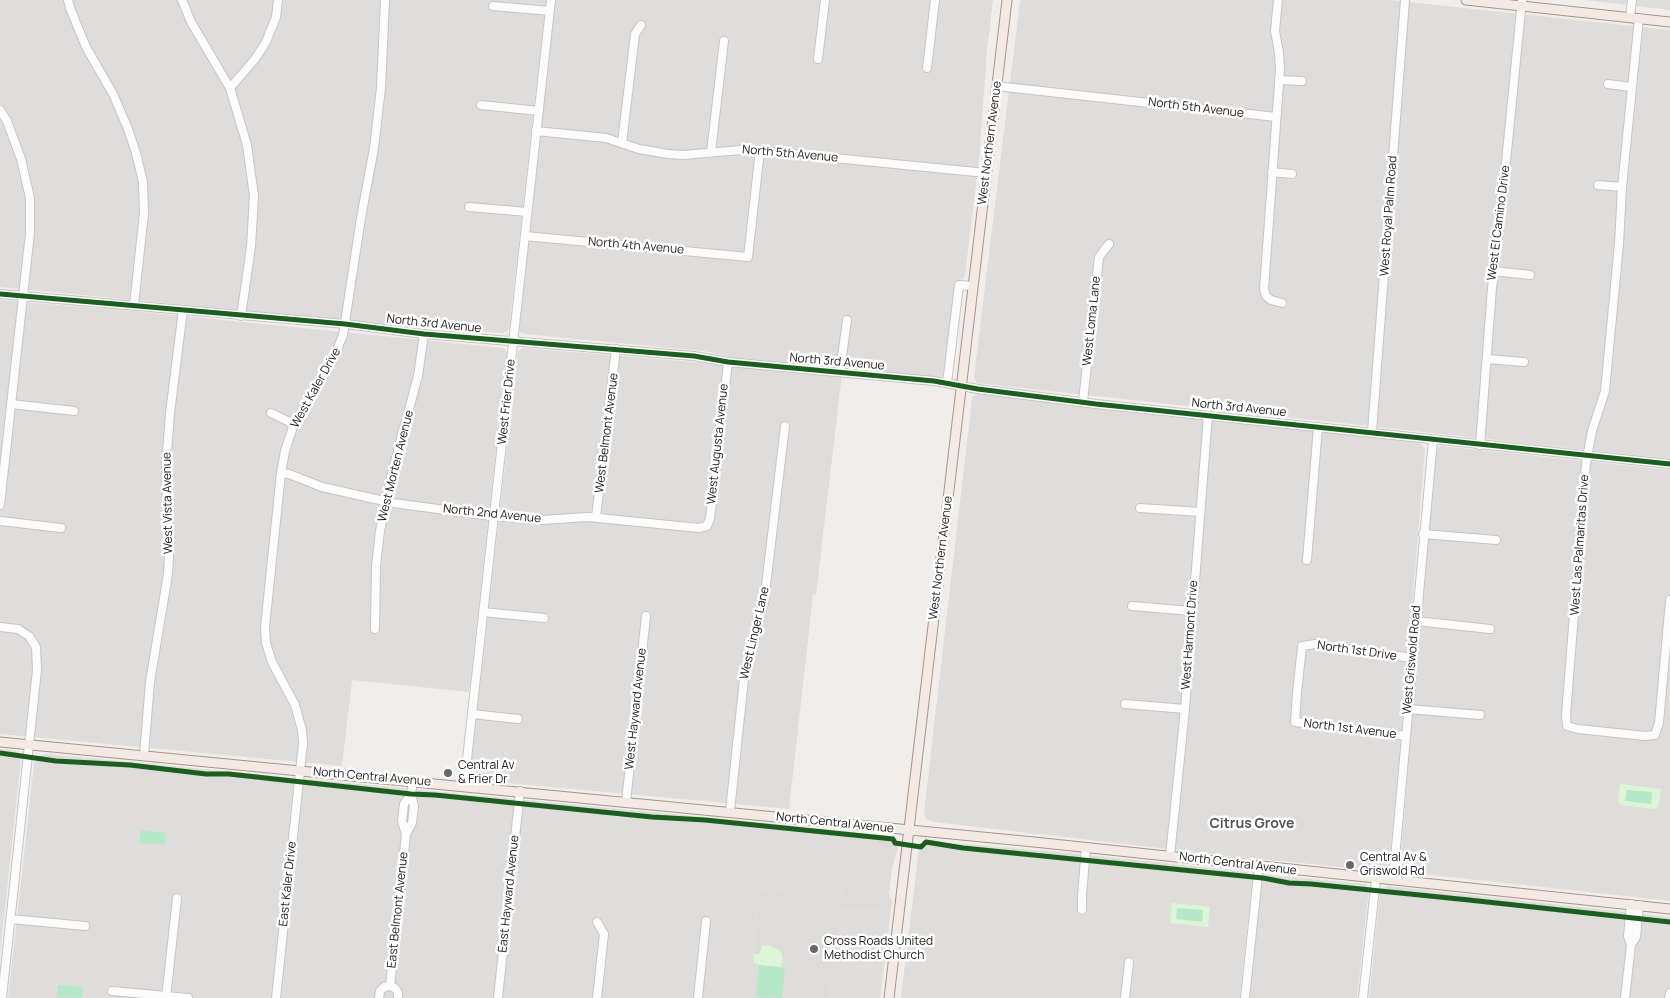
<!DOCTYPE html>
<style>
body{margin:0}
canvas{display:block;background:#f0edea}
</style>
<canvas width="1670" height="998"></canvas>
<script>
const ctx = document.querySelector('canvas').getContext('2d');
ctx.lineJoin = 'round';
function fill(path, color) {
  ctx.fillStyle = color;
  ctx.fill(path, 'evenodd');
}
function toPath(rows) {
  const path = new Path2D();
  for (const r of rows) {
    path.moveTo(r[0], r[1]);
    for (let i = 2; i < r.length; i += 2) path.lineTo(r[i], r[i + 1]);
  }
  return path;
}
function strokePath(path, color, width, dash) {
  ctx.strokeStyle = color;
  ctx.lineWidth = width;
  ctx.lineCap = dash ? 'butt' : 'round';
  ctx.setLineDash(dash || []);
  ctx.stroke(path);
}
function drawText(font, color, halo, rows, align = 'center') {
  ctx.font = font + ' Manrope,sans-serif';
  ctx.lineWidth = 5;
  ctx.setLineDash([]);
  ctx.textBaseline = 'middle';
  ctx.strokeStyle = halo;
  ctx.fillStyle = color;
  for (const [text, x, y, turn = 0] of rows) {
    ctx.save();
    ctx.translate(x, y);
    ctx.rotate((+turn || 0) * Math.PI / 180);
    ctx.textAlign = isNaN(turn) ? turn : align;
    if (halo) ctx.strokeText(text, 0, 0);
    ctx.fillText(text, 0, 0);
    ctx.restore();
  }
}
fill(toPath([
 [0,0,546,0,509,329,503,333,404,326,0,287],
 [555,0,993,0,987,50,979,160,965,275,963,279,957,281,946,372,944,375,940,377,730,357,704,351,524,334,520,332,519,329],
 [1020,0,1390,0,1670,30,1670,459,977,383,974,377],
 [1585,0,1670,0,1670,10],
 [0,300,133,311,504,348,507,353,469,692,352,680,342,766,0,734],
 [523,348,842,374,816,595,813,595,789,809,475,780,472,777,470,774,518,352],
 [978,394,1069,404,1094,409,1418,442,1423,446,1425,449,1398,775,1389,864,1388,868,1383,871,1228,856,934,822,926,819,924,812,972,399,973,396],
 [1441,446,1670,470,1670,901,1404,872,1400,866,1435,450],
 [0,749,12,750,18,752,21,759,0,954],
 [46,754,786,825,849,833,842,896,759,889,748,998,8,998,34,764,38,757],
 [929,841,1070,853,1246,872,1250,874,1253,878,1240,993,1250,994,1262,879,1265,875,1365,884,1369,888,1357,998,901,998,919,848,923,842],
 [1388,886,1670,917,1670,998,1369,998,1380,892,1385,887]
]), '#dfdddb');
fill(toPath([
 [849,833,892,838,897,842,898,848,892,869,889,893,892,902,880,998,748,998,759,889,842,896]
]), '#dedcdb');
fill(toPath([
 [1620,784,1661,789,1659,806,1655,809,1621,805,1618,802],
 [1172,903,1210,907,1208,927,1170,923],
 [763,945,771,946,780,951,783,957,781,967,759,965,753,962,754,954,759,954]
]), '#dcf5d5');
fill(toPath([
 [1627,790,1652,792,1651,804,1625,801],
 [141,830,166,833,165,845,139,843],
 [1177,908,1203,910,1202,922,1176,919],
 [759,965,785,968,782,998,756,997],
 [58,985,83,987,82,998,57,997]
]), '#b4e8c7');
fill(toPath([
 [841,906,891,911,880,998,829,998]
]), '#e0dedd');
const minor = toPath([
 [68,0,70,8,86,47,113,94,128,129,136,153,143,182,144,213,134,305],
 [182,0,191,22,230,88,247,145,254,196,251,247,241,316],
 [1278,0,1275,31,1279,53,1280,70,1264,289,1266,296,1271,300,1282,303],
 [493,6,550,11],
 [1630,17,1632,0],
 [1639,18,1622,187,1619,244,1605,391,1592,431,1586,463,1566,715,1567,726,1578,729,1645,736,1655,735,1659,723,1670,600],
 [818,59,825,0],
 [927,68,935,0],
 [1279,80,1302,81],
 [1608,84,1631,87],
 [996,86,1276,117],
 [230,88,255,59,266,42,276,17,278,0],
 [481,105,539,111],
 [0,110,7,121,21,159,30,198,30,233,0,505],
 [536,131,606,138,639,149,668,154,683,155,741,150,753,150,986,173],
 [622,143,635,34,641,25],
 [711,152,724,41],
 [1272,172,1292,174],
 [1598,185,1622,187],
 [469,207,527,212],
 [525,236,748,257,760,150],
 [1493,271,1530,275],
 [0,294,345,324,424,334,694,356,728,362,934,381,978,389,1096,404,1670,464],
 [1487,359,1524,362],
 [840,371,847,320],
 [947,383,959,285,973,286],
 [1083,401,1099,257,1109,244],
 [11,404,74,411],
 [271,413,294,424],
 [1372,432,1405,0],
 [1480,445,1492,288,1500,222,1522,0],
 [281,473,289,474,322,487,393,503,483,515,542,520,588,517,699,528,707,526,710,518,728,362],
 [1140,508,1200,512],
 [596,517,616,349],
 [0,521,61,528],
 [1423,534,1496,540],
 [1307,560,1318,427],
 [1132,606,1191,611],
 [483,612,544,618],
 [1416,621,1490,629],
 [0,627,18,629,29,636,36,647,37,670,2,998],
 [375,629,376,566,380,531,392,473,418,376,424,334],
 [1125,704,1185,709],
 [1408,709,1480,715],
 [472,714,518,719],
 [1406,736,1295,722,1297,693,1302,646,1315,644,1412,658],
 [144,755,150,682,168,574,170,540,167,505,166,466,170,413,183,310],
 [464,786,551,0],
 [626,802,646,616],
 [730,811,744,679,764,602,785,426],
 [406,834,412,823,414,806,411,794,413,781],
 [1170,856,1185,709,1208,415],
 [1393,880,1433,440],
 [1631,904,1628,936,1631,945],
 [1082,910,1082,896,1086,847],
 [11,919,85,926],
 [390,986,406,834,402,821,404,804,411,794],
 [112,991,188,998],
 [166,998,177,898],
 [276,998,303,743,302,730,295,705,272,662,266,643,265,627,281,473,285,451,294,424,332,362,343,335,361,218,374,148,381,88,385,0],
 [379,998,380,991,384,987,390,986,395,988,398,993,398,998],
 [498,998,520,791],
 [597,998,604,934,597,922],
 [698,998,706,921],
 [1125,998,1129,962],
 [1245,998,1259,866],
 [1363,998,1376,879],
 [1625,998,1631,945,1636,937,1639,905],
 [1669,998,1670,993]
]);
const major = toPath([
 [1466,0,1670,22],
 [0,742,1034,842,1670,909],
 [889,998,1007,0]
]);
strokePath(minor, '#c7c5c4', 10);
strokePath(major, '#a79685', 11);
strokePath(minor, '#fdfcfc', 8);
strokePath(major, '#f3eae6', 9);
strokePath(toPath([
 [0,294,345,324,424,334,694,356,728,362,934,381,978,389,1096,404,1670,464],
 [0,753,56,761,130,765,206,774,229,774,411,794,435,795,652,817,705,820,893,839,895,843,921,847,926,842,963,848,1263,878,1289,883,1311,884,1469,900,1670,922]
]), '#1b5e20', 5);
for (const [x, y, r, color] of [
 [448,773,5,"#696867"],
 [1350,865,5,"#696867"],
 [814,949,5,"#696867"]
]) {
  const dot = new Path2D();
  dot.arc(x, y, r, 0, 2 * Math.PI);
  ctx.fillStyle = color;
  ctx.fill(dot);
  strokePath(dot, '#fff', 2);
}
drawText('12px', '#212121', '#fff', [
 ["North 5th Avenue",1196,108,7],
 ["West Northern Avenue",990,143,-83],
 ["North 5th Avenue",790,154,5],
 ["West Royal Palm Road",1389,216,-86],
 ["West El Camino Drive",1499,223,-83],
 ["North 4th Avenue",636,246,5],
 ["West Loma Lane",1092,321,-84],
 ["North 3rd Avenue",434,324,6],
 ["North 3rd Avenue",837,362,5],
 ["West Kaler Drive",316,388,-61],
 ["West Frier Drive",507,402,-84],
 ["North 3rd Avenue",1239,408,6],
 ["West Belmont Avenue",607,433,-83],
 ["West Augusta Avenue",718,444,-84],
 ["West Morten Avenue",396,466,-76],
 ["West Vista Avenue",168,503,-91],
 ["North 2nd Avenue",492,514,6],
 ["West Las Palmaritas Drive",1580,545,-86],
 ["West Northern Avenue",941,558,-83],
 ["West Linger Lane",755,633,-77],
 ["West Harmont Drive",1190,635,-86],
 ["North 1st Drive",1357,651,8],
 ["West Griswold Road",1412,660,-85],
 ["West Hayward Avenue",636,709,-84],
 ["North 1st Avenue",1350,729,7],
 ["North Central Avenue",372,777,5],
 ["North Central Avenue",835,823,6],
 ["North Central Avenue",1238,864,7],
 ["East Kaler Drive",288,884,-84],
 ["East Hayward Avenue",509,894,-84],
 ["East Belmont Avenue",398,910,-84]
]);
drawText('12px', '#212121', '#fff', [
 ["Central Av",458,766],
 ["& Frier Dr",458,780],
 ["Central Av &",1360,858],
 ["Griswold Rd",1360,872],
 ["Cross Roads United",824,942],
 ["Methodist Church",824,956]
], 'left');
drawText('bold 14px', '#545454', '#fff', [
 ["Citrus Grove",1252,824]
]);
</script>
